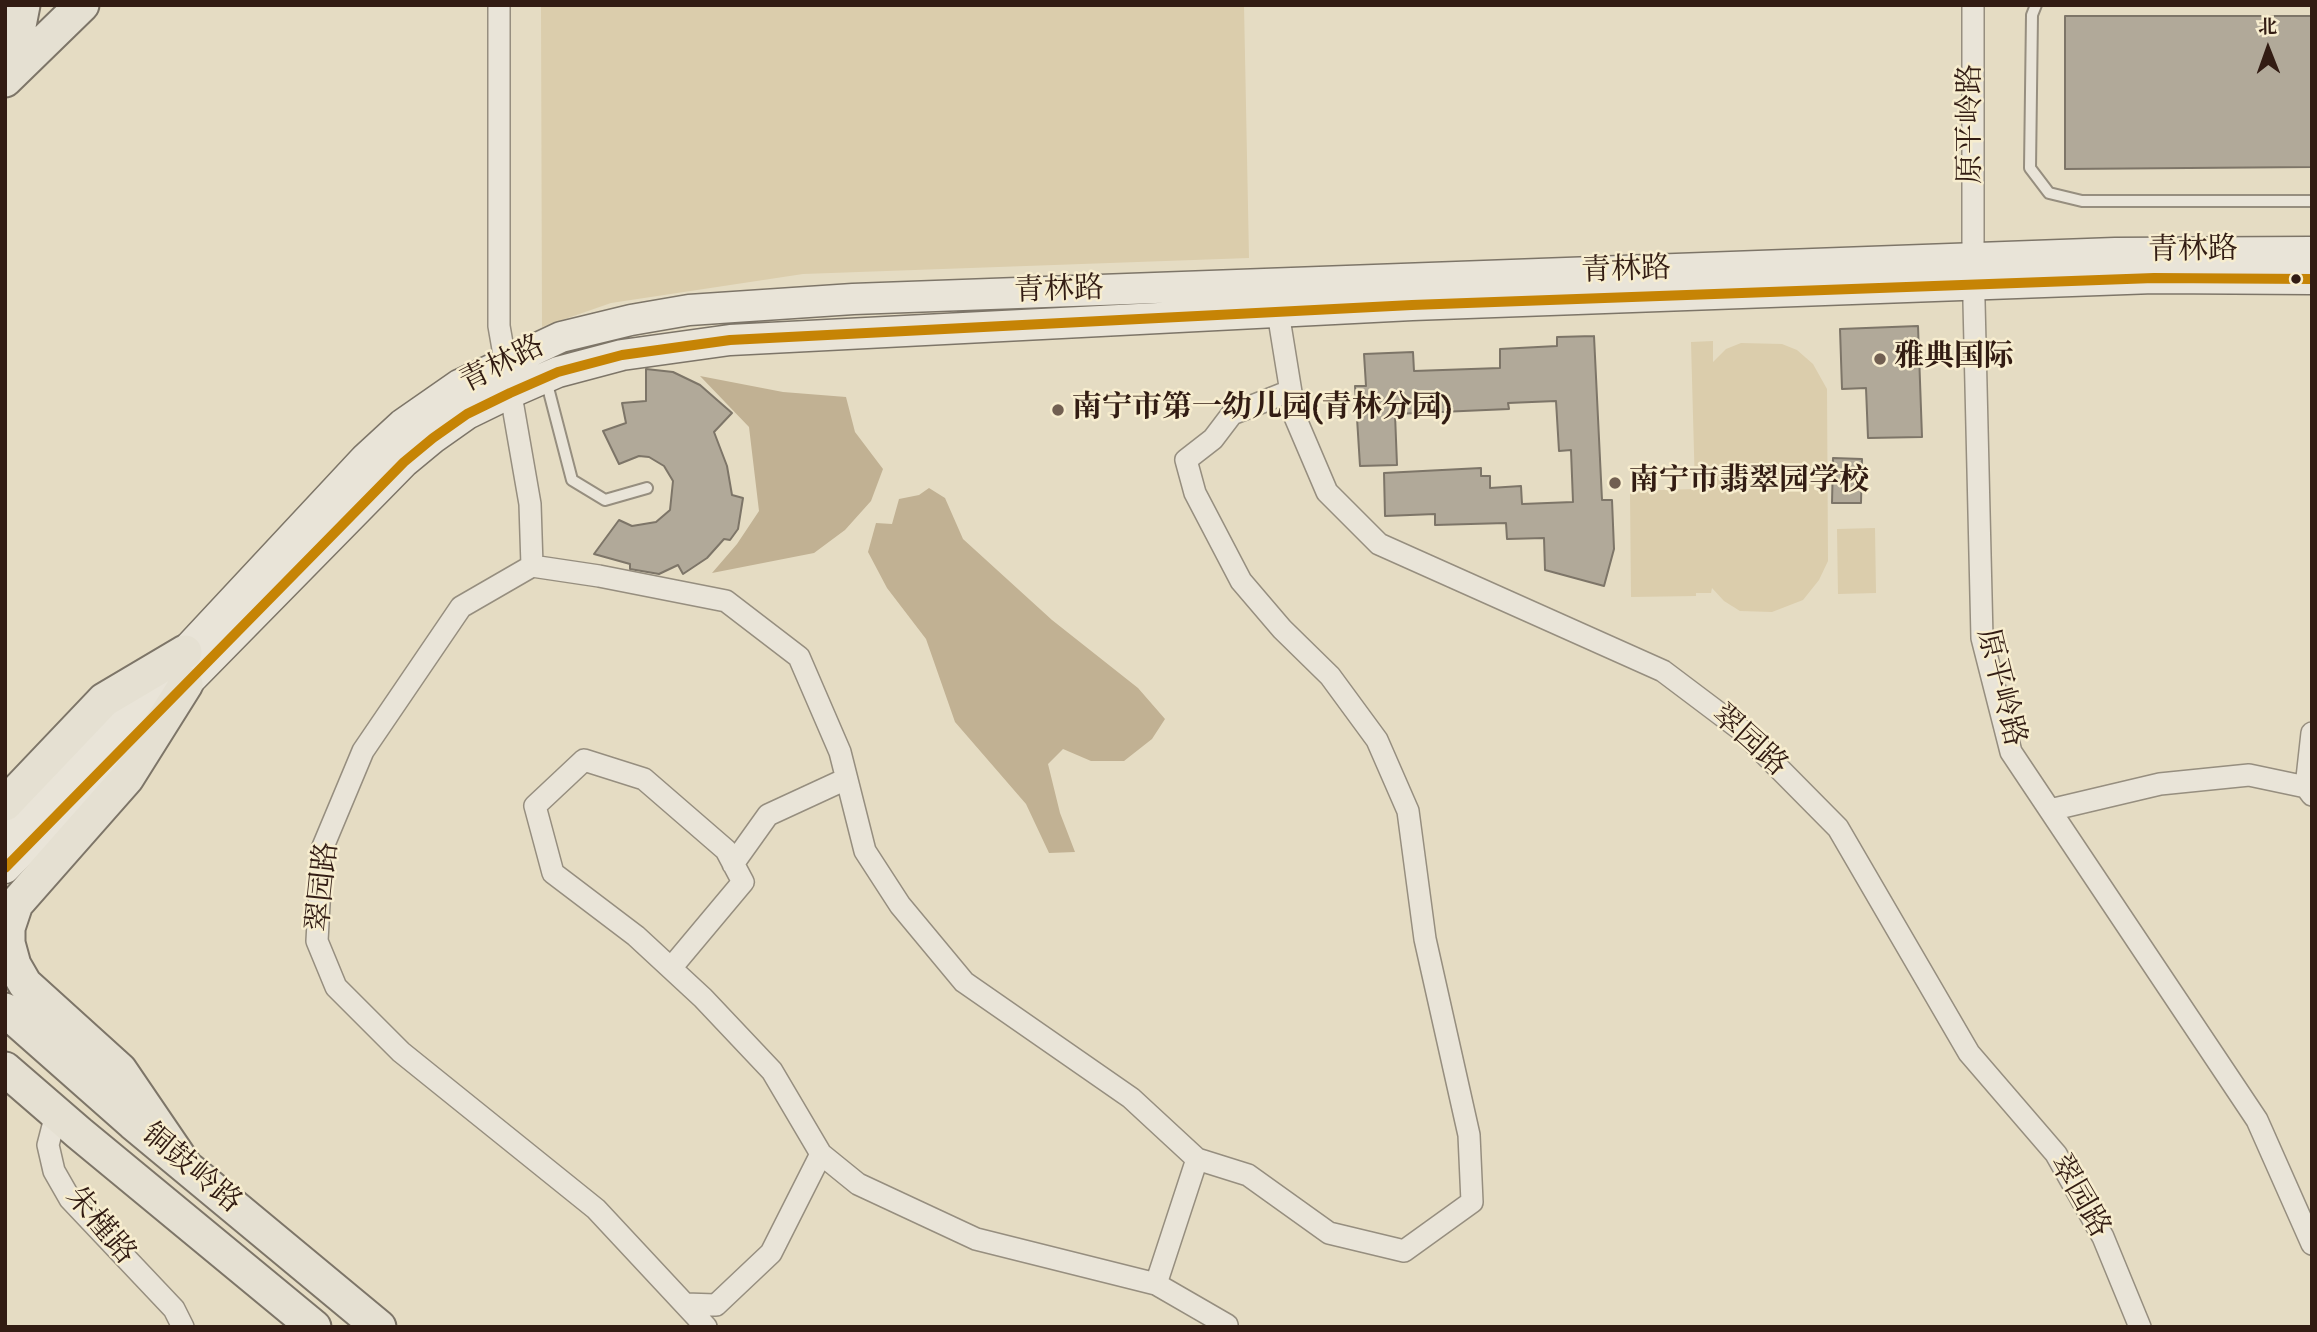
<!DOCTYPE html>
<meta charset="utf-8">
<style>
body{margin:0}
#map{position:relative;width:2317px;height:1332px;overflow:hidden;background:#e5dcc3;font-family:"IM FELL DW Pica","Noto Serif SC",serif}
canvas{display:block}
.frame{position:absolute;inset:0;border:7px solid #321c13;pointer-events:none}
.north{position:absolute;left:2233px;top:14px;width:70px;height:70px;-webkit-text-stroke:5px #f7edcf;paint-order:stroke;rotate:359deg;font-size:19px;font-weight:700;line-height:28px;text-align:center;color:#321c13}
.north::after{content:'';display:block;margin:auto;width:24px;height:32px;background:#321c13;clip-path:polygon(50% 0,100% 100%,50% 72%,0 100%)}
</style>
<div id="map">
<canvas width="2317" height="1332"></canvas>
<div class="frame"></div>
<div class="north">北</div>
</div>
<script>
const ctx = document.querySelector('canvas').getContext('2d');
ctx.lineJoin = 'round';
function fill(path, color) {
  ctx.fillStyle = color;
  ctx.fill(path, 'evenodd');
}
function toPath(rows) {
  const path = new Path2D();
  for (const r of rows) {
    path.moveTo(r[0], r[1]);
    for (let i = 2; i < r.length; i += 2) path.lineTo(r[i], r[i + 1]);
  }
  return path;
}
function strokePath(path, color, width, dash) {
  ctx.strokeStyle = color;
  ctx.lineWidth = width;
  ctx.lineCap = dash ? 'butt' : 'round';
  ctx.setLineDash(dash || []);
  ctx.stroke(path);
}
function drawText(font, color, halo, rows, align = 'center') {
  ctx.font = font + ' "IM FELL DW Pica","Noto Serif SC",serif';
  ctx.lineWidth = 5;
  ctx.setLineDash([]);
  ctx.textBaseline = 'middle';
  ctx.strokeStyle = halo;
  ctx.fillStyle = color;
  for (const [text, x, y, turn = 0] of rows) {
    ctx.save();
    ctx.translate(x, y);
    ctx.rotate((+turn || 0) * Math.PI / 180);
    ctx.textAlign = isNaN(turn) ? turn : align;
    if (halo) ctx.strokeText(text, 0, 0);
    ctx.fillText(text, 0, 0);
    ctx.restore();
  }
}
fill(toPath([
 [541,5,1244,5,1249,258,803,274,611,303,542,327],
 [1713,341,1713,362,1726,349,1741,343,1782,344,1797,350,1813,364,1827,389,1828,561,1819,580,1803,600,1772,612,1740,611,1724,601,1712,588,1711,593,1696,593,1696,596,1631,597,1630,491,1695,489,1691,342],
 [1875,528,1876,593,1838,594,1837,529]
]), '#dbcdac');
fill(toPath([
 [700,376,783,392,846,397,855,432,883,469,871,501,845,530,814,553,712,573,737,544,759,511,749,427],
 [929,488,945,498,963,539,1052,620,1138,688,1165,719,1152,739,1124,761,1091,761,1063,749,1048,764,1060,813,1075,852,1049,853,1026,804,955,722,926,639,887,588,868,552,876,523,892,524,899,499,919,495]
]), '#c1b193');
const building = toPath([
 [2065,16,2312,16,2312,167,2065,169,2065,16],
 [1918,326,1922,437,1868,438,1866,388,1842,389,1840,329,1918,326],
 [1594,336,1602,500,1612,500,1614,549,1604,586,1545,570,1544,538,1507,539,1506,523,1435,525,1435,514,1385,516,1384,473,1481,468,1481,476,1490,476,1490,488,1521,486,1522,504,1573,502,1571,450,1559,451,1556,401,1508,403,1509,409,1395,414,1397,465,1360,466,1355,386,1366,386,1364,354,1413,352,1414,371,1500,368,1500,349,1557,346,1557,337,1594,336],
 [646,369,673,372,700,385,732,413,714,432,727,466,732,495,743,498,738,529,730,540,724,539,707,558,683,574,678,565,659,574,630,569,630,564,594,554,619,520,632,526,656,522,670,510,673,481,664,466,649,457,639,456,619,464,603,431,626,423,622,403,646,401,646,369],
 [1833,458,1862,459,1861,503,1832,503,1833,458]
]);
fill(building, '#b1a999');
strokePath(building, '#7d7568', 2);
const service = toPath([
 [2036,5,2032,15,2030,168,2049,193,2082,201,2312,201],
 [546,380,572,480,605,500,647,488]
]);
const minor = toPath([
 [499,5,499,326,530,504,532,566,461,607,363,751,322,849,317,941,336,987,401,1052,596,1209,706,1327],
 [1973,5,1973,260,1982,638,2011,752,2257,1120,2312,1244],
 [1276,300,1295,417,1327,492,1379,544,1663,671,1740,729,1838,828,1969,1053,2056,1154,2103,1237,2140,1327],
 [532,566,599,576,726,601,799,657,840,752,865,851,900,905,964,982,1131,1098,1197,1159,1248,1175,1329,1233,1404,1251,1472,1202,1469,1135,1425,939,1408,811,1377,740,1330,676,1282,629,1241,581,1195,493,1186,460,1213,439,1232,414,1290,391],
 [2306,787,2312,733],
 [2050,810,2160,784,2249,775,2306,787,2312,795],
 [733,864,768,815,846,779],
 [671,968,743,882,726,850,644,779,584,760,535,806,553,873,636,936,703,998,772,1071,821,1154,858,1184,976,1239,1156,1284,1197,1159],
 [56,1114,48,1145,54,1171,70,1199,174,1309,183,1327],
 [1156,1284,1227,1325],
 [685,1304,716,1305,771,1253,821,1154]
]);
const secondary = toPath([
 [5,832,185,652,365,459,403,424,459,385,561,337,631,320,689,310,853,299,2115,253,2312,252],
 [5,868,404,462,433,438,467,414,510,393,558,372,622,355,730,340,1412,305,2154,278,2312,279]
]);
const primary = toPath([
 [5,53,17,36,23,5],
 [5,80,82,5],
 [5,804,104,700,185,652],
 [5,1010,133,1123,379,1327],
 [5,1069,79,1133,314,1327],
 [186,1167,120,1070,25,984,14,965,8,943,8,928,16,904,127,778,186,684]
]);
strokePath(service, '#968e7f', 14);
strokePath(minor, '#968e7f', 24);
strokePath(secondary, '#7d7568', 33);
strokePath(primary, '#7d7568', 37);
strokePath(service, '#e9e4d8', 10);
strokePath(minor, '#e9e4d8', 21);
strokePath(secondary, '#e9e4d8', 30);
strokePath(primary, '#e5e0d2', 33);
strokePath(toPath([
 [5,868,404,462,433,438,467,414,510,393,558,372,622,355,730,340,1412,305,2154,278,2312,279]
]), '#c68405', 10);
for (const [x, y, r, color] of [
 [2296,279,6,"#321c13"],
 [1880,359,7,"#715f51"],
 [1058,410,7,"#715f51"],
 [1615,483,7,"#715f51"]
]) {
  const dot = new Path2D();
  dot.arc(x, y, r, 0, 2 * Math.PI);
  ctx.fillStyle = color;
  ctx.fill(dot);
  strokePath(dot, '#f7edcf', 2.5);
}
drawText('30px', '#321c13', '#f7edcf', [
 ["原平岭路",1973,124,-90],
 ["青林路",2193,252,-1],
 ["青林路",1626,272,-2],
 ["青林路",1059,292,-2],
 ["青林路",503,366,-27],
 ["原平岭路",1999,688,76],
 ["翠园路",1748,742,42],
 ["翠园路",325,887,-84],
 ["铜鼓岭路",190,1170,40],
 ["翠园路",2078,1197,60],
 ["朱槿路",99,1227,50]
]);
drawText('bold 30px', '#321c13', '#f7edcf', [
 ["雅典国际",1894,359],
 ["南宁市第一幼儿园(青林分园)",1072,410],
 ["南宁市翡翠园学校",1629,483]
], 'left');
</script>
